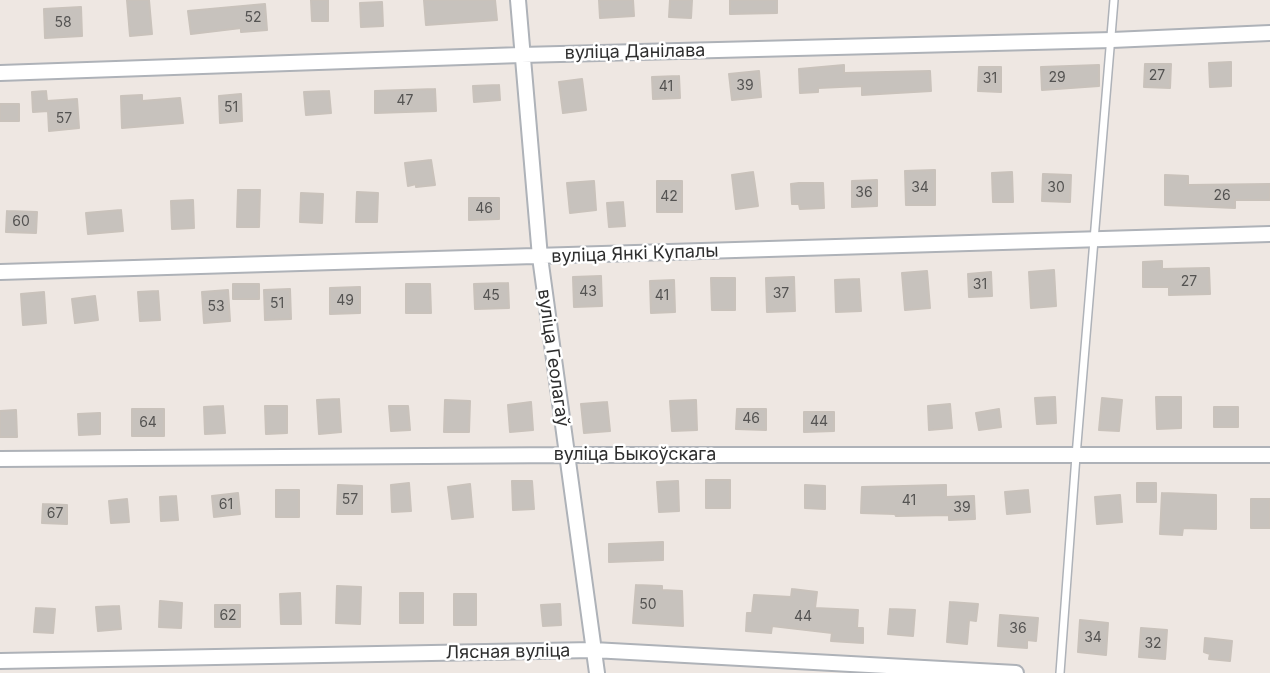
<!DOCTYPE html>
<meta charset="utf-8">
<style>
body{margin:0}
canvas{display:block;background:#eee7e2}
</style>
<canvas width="1270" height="673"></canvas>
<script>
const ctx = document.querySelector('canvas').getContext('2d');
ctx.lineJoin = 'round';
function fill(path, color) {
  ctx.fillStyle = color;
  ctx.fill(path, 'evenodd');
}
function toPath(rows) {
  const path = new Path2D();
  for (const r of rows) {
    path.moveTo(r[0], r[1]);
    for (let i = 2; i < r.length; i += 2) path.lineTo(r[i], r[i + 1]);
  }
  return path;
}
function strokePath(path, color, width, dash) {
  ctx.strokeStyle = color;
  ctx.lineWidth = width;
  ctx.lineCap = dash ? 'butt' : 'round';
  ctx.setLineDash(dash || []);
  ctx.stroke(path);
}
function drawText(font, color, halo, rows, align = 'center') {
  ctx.font = font + ' Inter,sans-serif';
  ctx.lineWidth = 5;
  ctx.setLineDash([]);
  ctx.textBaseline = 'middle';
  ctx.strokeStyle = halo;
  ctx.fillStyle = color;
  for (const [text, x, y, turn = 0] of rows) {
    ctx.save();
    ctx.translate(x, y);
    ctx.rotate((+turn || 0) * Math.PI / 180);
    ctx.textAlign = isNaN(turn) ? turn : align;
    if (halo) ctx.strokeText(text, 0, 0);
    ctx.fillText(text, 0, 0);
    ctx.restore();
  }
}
const building = toPath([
 [127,0,149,0,152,34,130,36,127,0],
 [311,0,328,0,328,21,312,21,311,0],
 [424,0,495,0,497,20,426,25,424,0],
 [599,0,633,0,634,16,600,18,599,0],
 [670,0,692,0,691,18,669,17,670,0],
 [730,0,777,0,777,13,730,14,730,0],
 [382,2,383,26,361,27,360,3,382,2],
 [265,4,267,30,241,32,241,28,191,34,188,11,265,4],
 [81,7,82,36,45,38,44,9,81,7],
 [1231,62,1231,86,1210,87,1209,63,1231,62],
 [1145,64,1171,64,1170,88,1144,87,1145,64],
 [844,65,844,73,930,71,931,91,862,95,862,86,818,88,818,92,800,93,799,69,844,65],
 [1099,65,1099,86,1042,90,1041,67,1099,65],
 [979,67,1001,67,1001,92,978,91,979,67],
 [759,71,761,97,732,100,729,74,759,71],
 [679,76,680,98,653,99,652,77,679,76],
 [582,79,586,110,563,113,559,82,582,79],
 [499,85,500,100,474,102,473,86,499,85],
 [435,89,436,111,375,113,375,91,435,89],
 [46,91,47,101,77,99,79,128,49,131,48,111,33,112,32,92,46,91],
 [329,91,331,113,306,115,304,92,329,91],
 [241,94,242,121,220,123,219,96,241,94],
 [142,95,142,101,180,98,183,123,122,128,121,96,142,95],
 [0,104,19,104,19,121,0,121,0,104],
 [431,160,435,185,416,187,416,184,408,186,405,163,431,160],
 [935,170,935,205,906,205,905,171,935,170],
 [753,172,758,206,736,209,732,175,753,172],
 [1012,172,1013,202,993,202,992,173,1012,172],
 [1043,174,1071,175,1070,202,1042,201,1043,174],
 [1165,175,1188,176,1188,185,1270,184,1270,200,1235,200,1235,208,1165,205,1165,175],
 [877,180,877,206,852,207,852,181,877,180],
 [594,181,596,210,570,213,567,183,594,181],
 [657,181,682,181,682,212,657,212,657,181],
 [799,183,823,183,824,208,800,209,799,204,792,204,791,184,799,183],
 [238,190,260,190,259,227,237,227,238,190],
 [357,192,378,193,377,222,356,222,357,192],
 [301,193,323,194,322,223,300,222,301,193],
 [469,198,499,198,499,219,469,220,469,198],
 [193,200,194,228,172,229,171,201,193,200],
 [623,202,625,226,609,227,607,203,623,202],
 [121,210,123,231,88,234,86,213,121,210],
 [7,211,37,212,36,233,6,232,7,211],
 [1162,261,1162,269,1209,268,1210,294,1169,295,1169,287,1143,287,1143,262,1162,261],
 [1054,270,1056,306,1031,308,1029,272,1054,270],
 [927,271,930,308,905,310,902,273,927,271],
 [991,272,992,296,969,297,968,274,991,272],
 [601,276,602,306,574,307,573,277,601,276],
 [794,277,795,311,767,312,766,278,794,277],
 [711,278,735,278,735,310,712,310,711,278],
 [859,279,861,311,836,312,835,280,859,279],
 [674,280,675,312,651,313,650,281,674,280],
 [508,283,509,308,475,309,474,284,508,283],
 [233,284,259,284,259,299,233,299,233,284],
 [406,284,430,284,431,313,406,313,406,284],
 [360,287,360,313,330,314,330,288,360,287],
 [290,289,291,319,265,320,264,290,290,289],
 [228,290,230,321,204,323,202,292,228,290],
 [158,291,160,320,140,321,138,292,158,291],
 [44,292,46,323,23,325,21,294,44,292],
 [95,296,98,320,75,323,72,299,95,296],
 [1055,397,1056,423,1037,424,1035,398,1055,397],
 [1156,397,1181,397,1181,428,1157,429,1156,397],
 [1102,398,1122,400,1119,431,1099,430,1102,398],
 [339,399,341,432,319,434,317,400,339,399],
 [445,400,470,401,469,432,444,432,445,400],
 [696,400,697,430,672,431,670,401,696,400],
 [531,402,533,430,510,432,508,405,531,402],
 [607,402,610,431,584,433,581,404,607,402],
 [950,404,952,428,929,430,928,406,950,404],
 [223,406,225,433,205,434,204,407,223,406],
 [265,406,287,406,287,433,266,434,265,406],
 [389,406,408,406,410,430,391,431,389,406],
 [1214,407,1238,407,1238,427,1214,427,1214,407],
 [132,409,164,409,164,436,132,436,132,409],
 [737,409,766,409,766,430,736,429,737,409],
 [999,409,1001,427,979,430,976,413,999,409],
 [16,410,17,437,0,437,0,411,16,410],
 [804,412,834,412,834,431,804,432,804,412],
 [100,413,100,434,79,435,78,414,100,413],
 [706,480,730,480,730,508,706,508,706,480],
 [512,481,532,481,534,509,513,510,512,481],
 [678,481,679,511,659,512,657,482,678,481],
 [409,483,411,511,392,512,391,485,409,483],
 [1137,483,1156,483,1156,502,1137,502,1137,483],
 [470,484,473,517,452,519,448,487,470,484],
 [338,485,362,486,362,514,337,514,338,485],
 [805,485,825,486,825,509,805,508,805,485],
 [946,485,946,497,974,496,975,519,949,520,949,515,896,516,895,514,861,513,862,487,946,485],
 [276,490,299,490,299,517,276,517,276,490],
 [1028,490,1030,512,1007,514,1005,492,1028,490],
 [238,493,240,514,214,517,212,496,238,493],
 [1162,493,1216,495,1216,529,1183,528,1182,535,1160,534,1162,493],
 [1120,495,1122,522,1097,524,1095,497,1120,495],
 [176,496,178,520,161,521,160,497,176,496],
 [127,499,129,522,111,523,109,501,127,499],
 [1251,499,1270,499,1270,528,1251,528,1251,499],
 [43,504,67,505,67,524,42,523,43,504],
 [663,542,663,560,609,562,609,544,663,542],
 [636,585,662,586,662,590,682,591,683,626,633,623,636,585],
 [337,586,361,587,360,624,336,623,337,586],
 [792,589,817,592,815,608,858,610,857,628,863,628,863,643,831,641,832,633,772,626,771,633,746,631,747,613,752,613,754,595,791,597,792,589],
 [300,593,301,624,281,624,280,594,300,593],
 [400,593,423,593,423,623,400,623,400,593],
 [454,594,476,594,476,625,454,625,454,594],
 [160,601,182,603,181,628,159,627,160,601],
 [950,602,978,604,976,621,969,620,967,644,947,642,950,602],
 [560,604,561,625,543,626,541,605,560,604],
 [215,605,240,605,240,627,215,627,215,605],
 [119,606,121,629,98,631,96,607,119,606],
 [36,608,55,609,53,633,34,632,36,608],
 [890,609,915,610,913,636,888,634,890,609],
 [1000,615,1038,618,1036,641,1027,640,1027,648,998,646,1000,615],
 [1080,620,1108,623,1106,655,1078,652,1080,620],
 [1141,628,1167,630,1165,659,1139,657,1141,628],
 [1205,638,1232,641,1230,661,1209,659,1210,654,1204,652,1205,638]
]);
fill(building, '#c7c2bd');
strokePath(building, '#c9c2bb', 2);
const service = toPath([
 [1060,673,1076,456,1114,0]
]);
const minor = toPath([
 [518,0,540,257,597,673],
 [0,73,521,55,1112,40,1270,33],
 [0,272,1270,234],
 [0,459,566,455,1270,455],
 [0,661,593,650,1016,673]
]);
strokePath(service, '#aeb2b8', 10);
strokePath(minor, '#aeb2b8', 18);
strokePath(service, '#fff', 7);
strokePath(minor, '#fff', 14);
drawText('14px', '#545352', null, [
 ["52",253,18],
 ["58",63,23],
 ["27",1157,76],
 ["29",1057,78],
 ["31",990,79],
 ["39",745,86],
 ["41",666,87],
 ["47",405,101],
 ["51",231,108],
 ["57",64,119],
 ["34",920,188],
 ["30",1056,188],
 ["36",864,193],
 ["26",1222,196],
 ["42",669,197],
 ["46",484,209],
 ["60",21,222],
 ["27",1189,282],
 ["31",980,285],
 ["43",588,292],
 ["37",781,294],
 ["45",491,296],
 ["41",662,296],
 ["49",345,301],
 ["51",277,304],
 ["53",216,307],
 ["46",751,419],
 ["44",819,422],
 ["64",148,423],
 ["57",350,500],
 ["41",909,501],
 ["61",226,505],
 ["39",962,508],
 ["67",55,514],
 ["50",648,605],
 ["62",228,616],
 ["44",803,617],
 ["36",1018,629],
 ["34",1093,638],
 ["32",1153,644]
]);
drawText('18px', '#2e2e2e', '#fff', [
 ["вуліца Данілава",635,52,-1],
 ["вуліца Янкі Купалы",635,254,-2],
 ["вуліца Геолагаў",553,358,82],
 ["вуліца Быкоўскага",635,455],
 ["Лясная вуліца",508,652,-1]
]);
</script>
